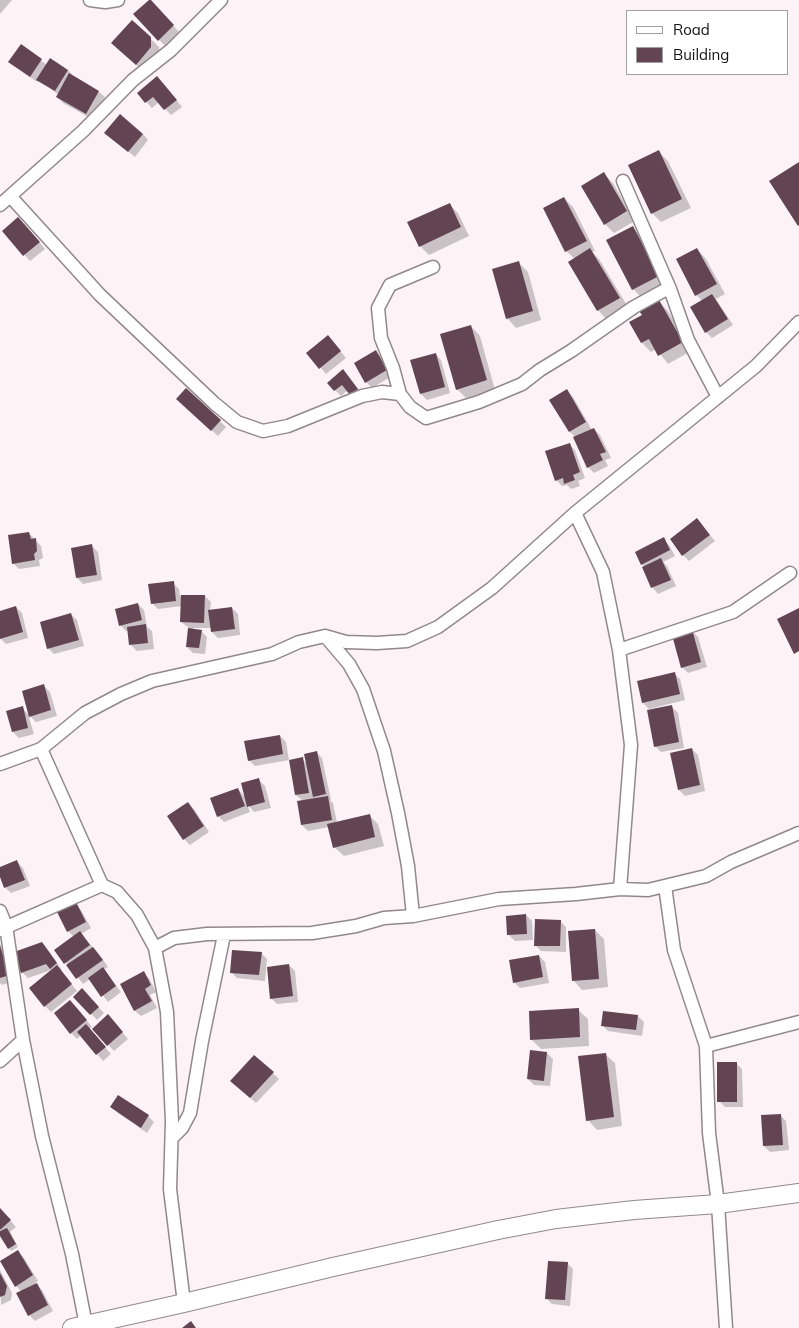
<!DOCTYPE html>
<style>
body{margin:0}
#map{position:relative;width:799px;height:1328px;overflow:hidden;background:#fdf3f7;font-family:Mulish,sans-serif}
canvas{display:block}
.legend{position:absolute;left:626px;top:10px;width:162px;height:65px;box-sizing:border-box;background:#fff;border:1px solid #a1a0a1;margin:0;padding:6px 9px;list-style:none;font-size:15px;color:#151213}
.legend li{display:flex;align-items:center;gap:10px;height:25px}
.legend b{width:25px;border:1px solid #a1a0a1}
</style>
<div id="map">
<canvas width="799" height="1328"></canvas>
<ul class="legend">
<li><b style="height:6px;background:#fff"></b>Road</li>
<li><b style="height:14px;background:#624452"></b>Building</li>
</ul>
</div>
<script>
const ctx = document.querySelector('canvas').getContext('2d');
ctx.lineJoin = 'round';
function fill(path, color) {
  ctx.fillStyle = color;
  ctx.fill(path, 'evenodd');
}
function toPath(rows) {
  const path = new Path2D();
  for (const r of rows) {
    path.moveTo(r[0], r[1]);
    for (let i = 2; i < r.length; i += 2) path.lineTo(r[i], r[i + 1]);
  }
  return path;
}
function strokePath(path, color, width, dash) {
  ctx.strokeStyle = color;
  ctx.lineWidth = width;
  ctx.lineCap = dash ? 'butt' : 'round';
  ctx.setLineDash(dash || []);
  ctx.stroke(path);
}
fill(toPath([
 [0,0,12,0,0,14],
 [156,6,179,32,165,46,135,14],
 [150,38,159,47,160,57,145,73,122,52],
 [21,46,47,65,68,70,73,76,99,92,105,97,92,119,63,103,57,97,59,95,38,80,37,82,10,62],
 [163,83,182,107,171,115,159,102,152,108,138,93],
 [106,133,143,134,148,140,135,157],
 [659,152,668,161,691,208,661,222,652,213],
 [604,174,613,183,635,221,614,233,605,224],
 [564,198,573,207,595,251,592,252,599,259,628,307,607,320,598,310,570,262,575,259,566,251,544,208],
 [449,204,458,213,469,236,429,255,420,246],
 [24,224,45,249,30,261,3,231],
 [633,228,642,237,667,285,642,298,633,289],
 [697,249,706,259,725,294,716,299,733,325,712,338,706,332,703,301,696,295],
 [518,262,528,272,541,320,516,328,507,318],
 [658,301,668,311,691,351,668,364,656,349,651,352,642,343,631,323,643,316],
 [471,326,480,336,495,390,466,398,457,389],
 [334,343,346,358,326,374,308,353],
 [376,352,382,358,392,376,372,388,366,382],
 [435,354,441,360,450,393,427,400,421,394],
 [348,377,363,395,357,400,348,390,341,396,328,383],
 [567,391,573,397,592,430,594,429,600,435,611,458,605,460,608,466,594,473,588,467,576,438,570,432],
 [184,405,220,421,226,427,218,436],
 [569,444,575,450,585,478,578,481,580,486,571,489,567,485,562,486,556,480],
 [697,520,715,541,689,561,683,555],
 [29,533,41,546,43,558,39,560,40,566,19,569,13,563],
 [663,539,669,545,675,556,663,562,667,566,676,586,658,594,653,588,643,568,645,567,642,564],
 [92,546,98,552,102,580,83,584,77,578],
 [173,583,179,589,180,596,205,596,211,602,210,611,232,608,238,614,240,635,218,638,212,632,211,628,193,628,193,630,201,631,207,637,205,654,193,653,187,647,189,628,181,622,182,606,158,609,152,603],
 [138,604,144,610,147,627,152,631,154,649,137,651,131,645,129,631,126,631,120,625],
 [16,607,22,613,28,638,6,644,0,638,0,612],
 [71,614,77,620,84,646,54,654,48,648],
 [692,631,698,637,707,667,688,673,682,667],
 [674,673,680,679,685,700,649,709,643,703,638,682],
 [44,686,50,692,57,716,36,722,28,714,34,734,19,738,13,732,22,708,30,716],
 [672,707,678,713,684,748,661,752,655,746],
 [280,736,286,742,289,760,255,766,249,760],
 [692,749,698,755,705,791,685,796,679,790],
 [316,752,322,758,331,800,330,800,333,803,337,823,369,815,378,824,384,846,344,856,334,847,329,827,308,831,302,825,303,801,296,795,290,761,302,759,307,764],
 [259,780,265,786,271,808,254,812,247,804,250,812,224,822,218,816,238,789,246,798],
 [188,803,194,809,209,832,190,845,184,839],
 [17,862,23,868,30,886,11,893,5,887,0,874,0,869],
 [75,904,81,910,91,928,81,934,99,954,108,967,104,969,121,992,108,1002,90,979,83,984,56,950,74,937,68,931],
 [526,915,532,921,533,940,515,941,509,935],
 [560,921,566,927,566,952,541,951,535,945],
 [595,930,604,939,608,987,582,990,573,980],
 [42,943,48,950,62,970,61,971,77,991,51,1012,45,1006,54,969,28,978,22,972],
 [0,944,4,948,15,981,2,985,0,983],
 [261,953,267,959,265,981,237,978,231,972],
 [539,956,545,962,549,983,520,988,514,982],
 [289,965,295,971,298,1002,277,1004,271,998],
 [143,973,149,978,156,992,150,995,157,1008,141,1016,135,1011,121,985],
 [82,990,104,1013,97,1020,75,997],
 [76,1007,92,1027,89,1029,111,1054,103,1061,81,1035,77,1039,71,1033],
 [578,1010,588,1019,589,1046,541,1049,531,1039],
 [638,1016,644,1022,642,1036,608,1031,602,1025],
 [114,1022,128,1039,114,1051,93,1029],
 [547,1053,553,1059,550,1086,534,1085,528,1079],
 [605,1054,615,1063,622,1126,597,1130,588,1120],
 [736,1063,742,1069,743,1107,725,1107,719,1101],
 [273,1073,279,1079,256,1103,238,1087],
 [112,1107,148,1116,154,1122,147,1133,118,1113],
 [780,1115,786,1121,789,1150,770,1152,764,1146],
 [0,1209,16,1227,10,1232,18,1247,11,1251,0,1233,3,1231,0,1229],
 [18,1252,24,1258,38,1281,35,1283,42,1290,53,1311,35,1321,29,1315,22,1292,16,1286],
 [567,1263,573,1269,570,1306,552,1304,546,1298],
 [0,1270,12,1293,11,1300,1,1305]
]), '#0003');
fill(toPath([
 [149,0,151,0,174,25,158,41,133,14],
 [132,20,151,37,151,47,136,65,111,43],
 [21,44,42,59,30,77,8,62],
 [50,58,68,70,55,91,36,80],
 [69,73,99,91,86,114,56,97],
 [157,76,177,100,164,110,153,97,145,103,137,93],
 [120,114,143,134,128,152,104,133],
 [659,150,682,199,651,214,628,165],
 [799,162,799,225,798,226,769,181],
 [604,172,627,211,604,225,581,186],
 [564,197,587,241,565,252,543,208],
 [450,203,461,227,419,247,407,222],
 [18,217,40,242,23,256,2,231],
 [633,226,659,276,632,290,606,240],
 [590,248,620,298,597,311,568,262],
 [697,248,717,284,695,296,676,259],
 [519,261,533,311,506,319,492,269],
 [712,294,728,319,705,333,690,307],
 [659,300,683,342,658,356,649,339,641,343,629,322,642,315,639,311],
 [471,325,487,380,456,390,440,334],
 [328,335,341,351,319,369,306,353],
 [376,350,387,370,365,383,354,363],
 [436,353,445,387,420,394,410,360],
 [343,369,358,389,350,395,342,385,334,391,327,383],
 [186,388,221,420,211,431,176,399],
 [567,389,586,422,569,432,549,400],
 [594,428,606,452,600,454,603,460,587,468,573,437],
 [570,443,580,472,573,475,575,480,564,484,563,478,555,481,545,451],
 [697,518,710,535,682,556,670,539],
 [29,532,31,539,36,538,37,551,34,554,35,560,12,564,8,535],
 [664,537,670,550,641,565,635,552],
 [92,544,97,575,76,578,71,548],
 [661,558,671,580,651,588,642,567],
 [174,581,176,601,151,604,148,584],
 [181,595,205,595,204,623,180,622],
 [138,603,142,620,119,626,115,609],
 [16,606,23,632,0,639,0,611],
 [232,607,235,629,211,632,208,610],
 [799,608,799,651,794,654,777,619],
 [71,613,79,640,47,649,40,622],
 [146,624,148,643,129,645,127,627],
 [188,628,202,630,199,648,186,647],
 [692,629,701,662,681,668,672,635],
 [675,672,680,694,642,703,637,681],
 [44,684,51,710,29,717,22,691],
 [672,705,679,742,654,747,647,710],
 [23,706,28,728,12,732,6,711],
 [280,735,283,754,248,761,244,741],
 [692,748,700,785,678,790,670,753],
 [317,751,326,794,313,797,304,754],
 [303,757,309,793,295,795,289,760],
 [259,778,265,802,247,807,241,783],
 [238,788,245,806,217,817,210,798],
 [328,796,332,820,301,825,297,801],
 [188,802,204,826,183,840,167,816],
 [370,814,375,837,333,848,327,824],
 [17,860,25,880,4,888,0,877,0,867],
 [76,902,86,922,67,932,57,912],
 [526,914,527,934,507,935,506,916],
 [535,919,561,920,560,946,534,946],
 [595,929,599,979,572,981,568,931],
 [80,931,90,945,64,964,54,950],
 [42,942,57,963,50,969,46,964,21,973,14,952],
 [0,946,10,975,0,978],
 [93,947,103,960,76,979,66,965],
 [232,950,262,952,259,975,230,973],
 [539,955,543,977,513,983,509,960],
 [289,964,293,996,270,999,267,967],
 [57,965,72,984,44,1007,29,988],
 [103,967,116,986,101,997,88,978],
 [144,971,151,985,145,989,152,1001,134,1011,120,984],
 [82,988,99,1007,90,1015,73,997],
 [70,1000,87,1020,70,1034,54,1013],
 [579,1008,580,1037,530,1040,529,1011],
 [603,1011,638,1015,636,1030,601,1026],
 [108,1014,123,1032,107,1046,92,1029],
 [86,1024,106,1047,96,1055,77,1032],
 [530,1050,547,1052,544,1081,527,1079],
 [606,1053,614,1117,586,1121,578,1056],
 [254,1055,274,1072,250,1098,230,1081],
 [717,1062,737,1062,737,1102,717,1102],
 [118,1095,149,1115,141,1128,110,1107],
 [781,1114,783,1145,763,1146,761,1115],
 [0,1208,11,1220,0,1230],
 [7,1228,16,1244,8,1249,0,1236,0,1231],
 [18,1250,33,1275,15,1287,0,1261],
 [548,1261,568,1262,565,1300,545,1299],
 [0,1273,7,1286,5,1295,0,1297],
 [37,1283,48,1305,28,1316,16,1293],
 [191,1321,196,1328,182,1328]
]), '#624452');
const street = toPath([
 [90,0,105,2,118,0],
 [623,181,670,289,688,340,718,397],
 [10,196,100,295,214,403,237,422,263,431,288,426,362,396,382,392,400,394,410,407,426,418,479,402,522,384,540,370,571,351,634,307,663,291,670,289],
 [0,205,83,131,133,80,171,50,221,0],
 [400,394,393,368,381,338,378,308,390,285,433,267],
 [575,513,603,572,619,650,631,745,620,889],
 [326,637,349,664,363,689,384,751,398,813,408,866,413,916],
 [619,650,733,612,790,573],
 [41,749,102,885,117,892,137,915,155,948,167,1012,172,1121,170,1189,184,1303],
 [0,764,41,749,85,713,121,694,152,681,272,654,299,642,325,636,346,642,377,643,407,641,438,627,492,588,575,513,756,366,799,322],
 [665,886,674,950,706,1046],
 [0,911,6,926,23,1040,42,1136,72,1254,86,1325],
 [0,930,102,885],
 [155,948,174,938,207,934,312,933,356,926,384,918,413,916,499,899,576,894,620,889,648,890,706,876,731,862,799,833],
 [0,1061,23,1040],
 [172,1138,182,1128,190,1113,202,1041,224,935],
 [726,1328,718,1204,709,1133,706,1046,799,1022]
]);
const secondary = toPath([
 [72,1328,184,1303,333,1267,498,1230,556,1219,634,1210,718,1204,799,1193]
]);
strokePath(street, '#91888c', 15);
strokePath(secondary, '#91888c', 20);
strokePath(street, '#fff', 12);
strokePath(secondary, '#fff', 18);
</script>
